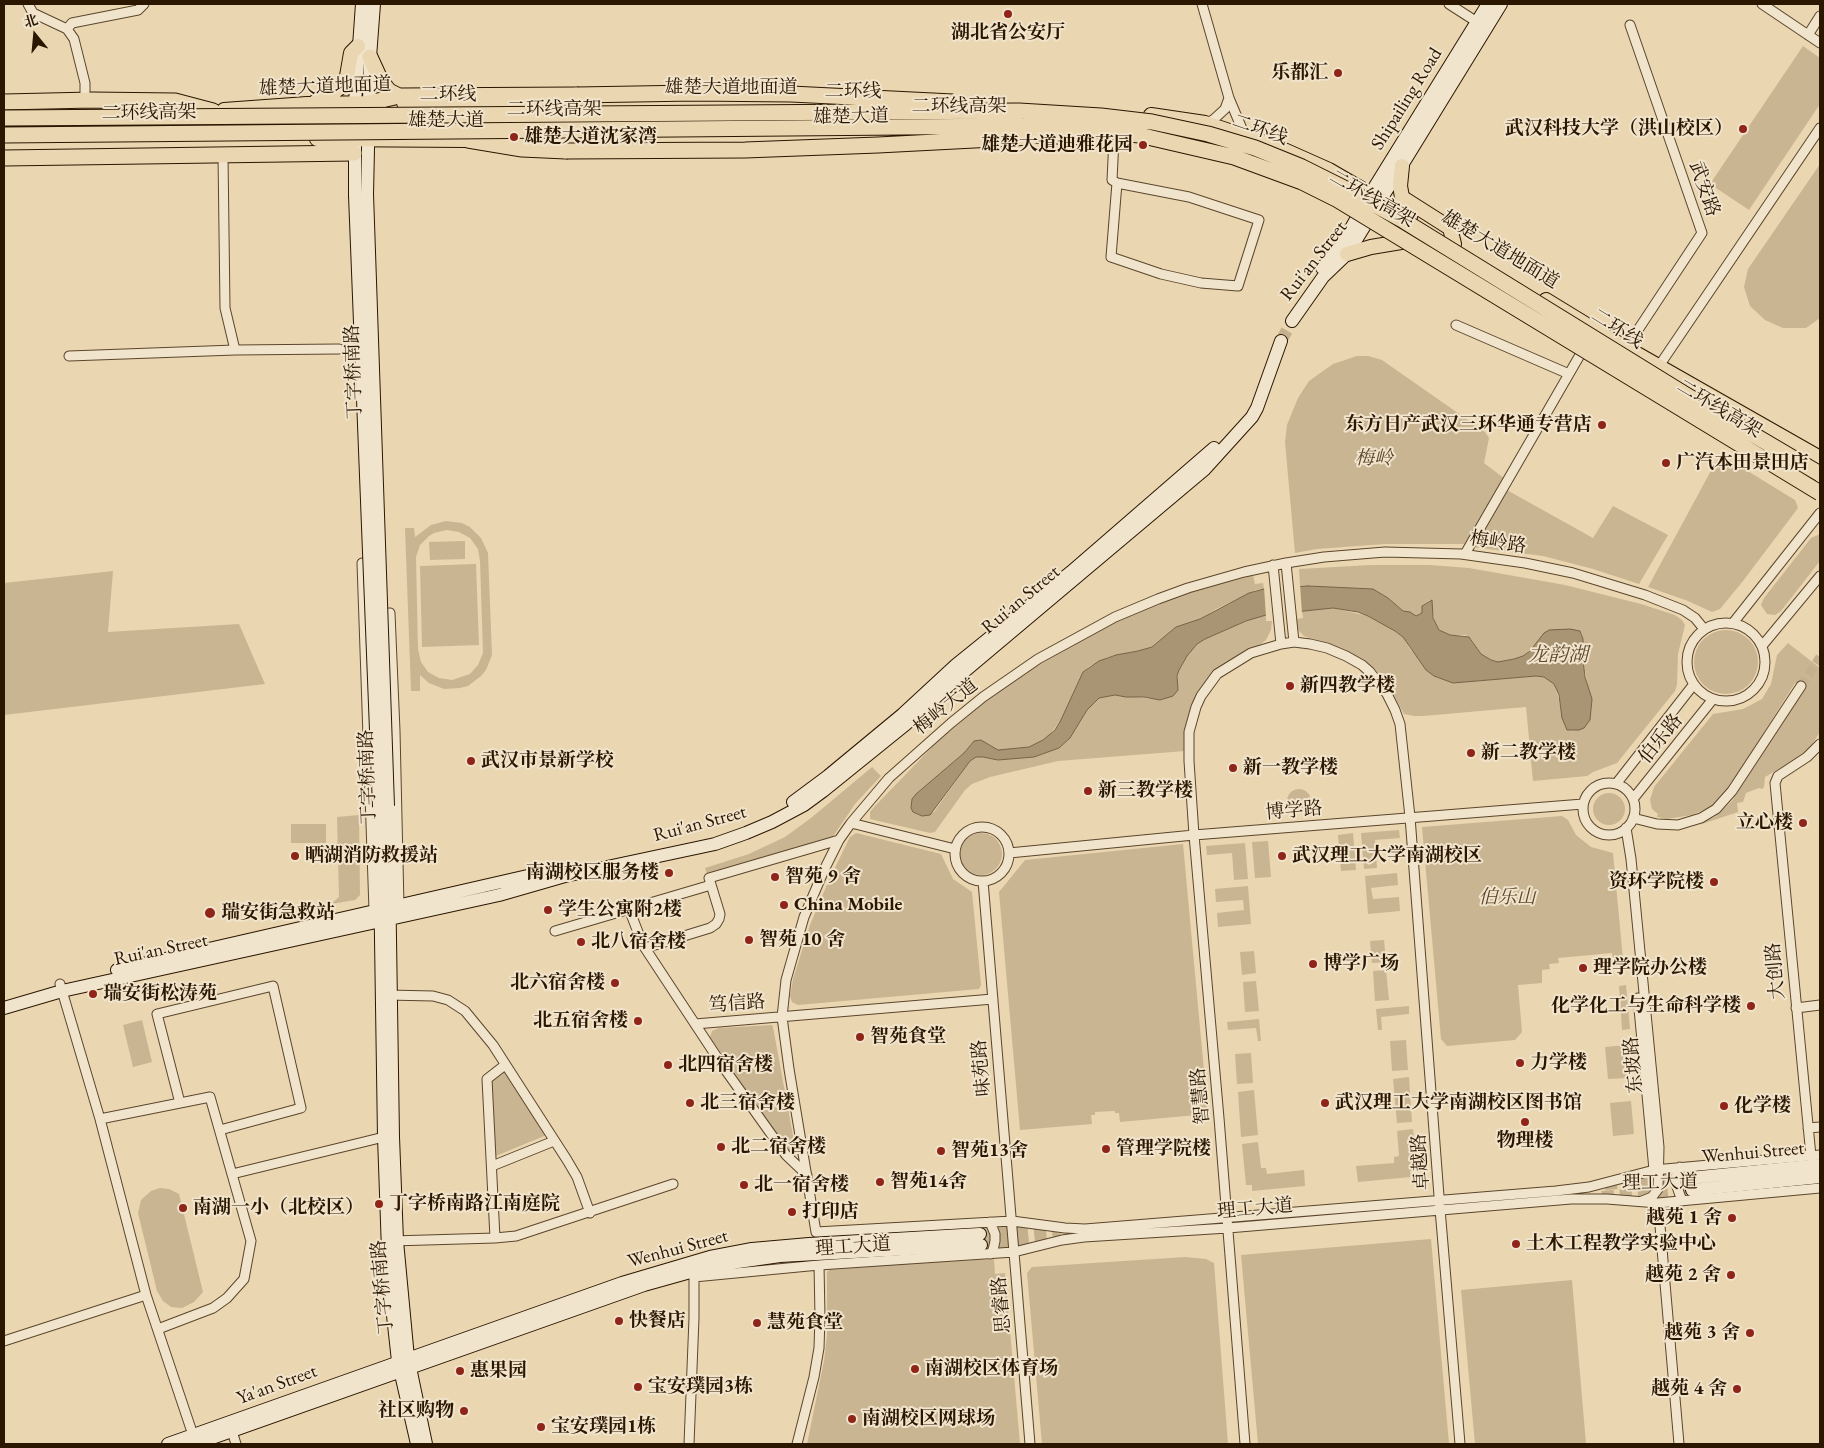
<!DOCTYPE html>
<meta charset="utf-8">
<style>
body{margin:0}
#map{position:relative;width:1824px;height:1448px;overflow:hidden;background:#ead6b0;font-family:"EB Garamond","Noto Serif SC",serif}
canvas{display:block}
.frame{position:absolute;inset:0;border:5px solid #2b1600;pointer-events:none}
.north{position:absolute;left:10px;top:10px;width:50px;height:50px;-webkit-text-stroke:4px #f1e4cc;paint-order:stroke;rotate:343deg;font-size:14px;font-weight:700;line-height:20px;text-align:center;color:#2b1600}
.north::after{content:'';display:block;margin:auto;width:18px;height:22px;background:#2b1600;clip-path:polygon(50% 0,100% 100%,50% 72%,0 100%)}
</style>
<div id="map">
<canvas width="1824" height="1448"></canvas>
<div class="frame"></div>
<div class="north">北</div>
</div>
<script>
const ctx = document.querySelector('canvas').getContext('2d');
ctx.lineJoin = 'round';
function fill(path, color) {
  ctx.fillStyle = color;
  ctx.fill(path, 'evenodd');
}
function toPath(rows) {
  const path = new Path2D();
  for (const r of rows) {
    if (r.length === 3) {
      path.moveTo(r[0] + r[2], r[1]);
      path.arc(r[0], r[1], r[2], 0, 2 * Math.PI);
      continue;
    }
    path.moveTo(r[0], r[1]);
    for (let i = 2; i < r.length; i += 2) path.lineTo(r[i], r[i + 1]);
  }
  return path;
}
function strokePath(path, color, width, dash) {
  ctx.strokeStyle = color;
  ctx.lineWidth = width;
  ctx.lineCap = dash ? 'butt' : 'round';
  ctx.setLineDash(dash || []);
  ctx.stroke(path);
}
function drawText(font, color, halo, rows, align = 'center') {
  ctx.font = font + ' "EB Garamond","Noto Serif SC",serif';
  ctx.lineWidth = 4;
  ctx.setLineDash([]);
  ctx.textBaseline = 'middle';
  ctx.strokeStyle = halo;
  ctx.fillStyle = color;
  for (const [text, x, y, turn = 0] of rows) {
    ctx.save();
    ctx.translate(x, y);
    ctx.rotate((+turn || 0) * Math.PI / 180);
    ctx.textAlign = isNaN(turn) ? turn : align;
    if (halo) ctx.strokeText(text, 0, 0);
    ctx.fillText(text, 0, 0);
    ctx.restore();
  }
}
fill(toPath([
 [1803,46,1820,58,1820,104,1749,210,1710,184],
 [1820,164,1820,318,1806,328,1783,328,1765,320,1750,306,1744,287,1748,269],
 [1357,356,1368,356,1382,360,1485,432,1489,438,1484,463,1505,479,1465,544,1385,544,1317,549,1295,553,1285,442,1287,425,1298,398,1309,381,1333,364],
 [1720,454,1790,497,1795,500,1798,508,1743,581,1720,609,1712,612,1688,601,1648,587],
 [1505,489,1593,538,1613,506,1668,535,1639,584,1593,569,1543,556,1472,547],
 [446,521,462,523,470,527,481,538,488,553,492,655,486,670,481,676,468,686,460,688,444,689,429,683,420,675,420,691,411,691,405,528,414,528,415,537,431,525],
 [447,530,459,532,470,538,478,549,480,561,483,653,478,665,470,674,452,680,439,678,428,672,421,662,418,649,416,557,420,545,429,536,434,533],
 [1820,534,1820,561,1781,611,1775,615,1767,614,1761,605,1764,598,1811,538],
 [465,541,465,559,430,560,429,542],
 [476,564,479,645,422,647,420,566],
 [1371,565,1430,565,1469,568,1565,585,1641,604,1675,615,1682,620,1685,625,1678,654,1677,685,1675,691,1617,763,1593,772,1587,776,1533,781,1526,707,1423,716,1414,716,1404,714,1392,692,1374,668,1349,653,1304,636,1298,630,1296,619,1303,618,1302,610,1333,608,1368,616,1386,625,1403,637,1410,649,1434,676,1453,683,1536,676,1544,677,1554,684,1556,688,1565,726,1570,731,1584,728,1588,686,1583,660,1582,633,1536,644,1523,656,1514,659,1498,662,1491,660,1481,654,1472,640,1466,635,1450,635,1439,630,1435,623,1430,600,1422,606,1422,613,1416,616,1403,611,1388,598,1373,589,1300,586,1299,569],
 [113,571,108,632,239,624,265,684,4,715,4,583],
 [1253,575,1255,584,1263,583,1264,589,1256,590,1216,609,1200,619,1176,627,1152,647,1138,651,1108,657,1090,666,1083,672,1060,722,1048,736,1039,744,1029,747,998,750,981,740,978,740,971,744,964,753,916,794,912,799,911,808,918,815,934,812,970,761,976,757,983,757,998,760,1034,757,1059,748,1070,738,1087,710,1099,698,1115,695,1163,700,1177,680,1179,670,1187,656,1197,644,1205,639,1246,621,1266,615,1266,621,1272,621,1271,630,1266,640,1257,647,1237,656,1219,667,1204,685,1188,718,1185,751,1058,761,990,777,972,784,965,790,935,832,930,833,870,819,870,812,875,806,938,741,991,697,1030,670,1119,620,1146,608,1188,593],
 [1726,662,32],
 [1788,643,1820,668,1820,732,1811,746,1798,758,1765,777,1764,787,1762,789,1759,788,1746,793,1743,802,1737,803,1738,812,1699,825,1715,817,1732,801,1805,689,1795,683,1731,785,1720,799,1712,806,1692,815,1667,819,1657,817,1658,814,1652,809,1650,800,1654,787,1713,714,1743,709,1762,699,1771,684,1777,655],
 [872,767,881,776,855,804,832,838,707,874,705,868,749,854,785,837,811,818],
 [1299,801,12],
 [1609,809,16],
 [359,815,360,895,355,900,331,904,339,897,337,817],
 [1562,816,1568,820,1576,835,1591,847,1613,853,1624,970,1617,971,1616,966,1614,966,1612,953,1558,958,1559,963,1549,964,1550,969,1542,970,1542,983,1518,985,1522,1032,1515,1040,1447,1046,1441,1039,1422,827],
 [291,824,326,824,326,843,291,843],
 [1399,830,1400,838,1375,840,1377,868,1364,869,1361,833],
 [981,854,21],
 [856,833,941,854,953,879,972,892,981,985,979,989,798,1005,792,1002,790,996,793,979,810,925,828,882,850,837],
 [1353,833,1356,870,1341,871,1338,835],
 [1268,841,1271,877,1255,878,1252,842],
 [1245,843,1248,879,1234,880,1232,853,1207,855,1206,846],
 [1183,844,1208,1114,1120,1122,1119,1113,1115,1113,1115,1111,1095,1112,1095,1115,1091,1115,1092,1124,1020,1130,999,892,1025,860],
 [1397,873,1398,885,1371,888,1373,899,1399,897,1400,911,1368,914,1365,876],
 [1248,886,1251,924,1218,927,1217,913,1244,910,1243,900,1216,902,1215,889],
 [1384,940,1386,962,1372,963,1370,941],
 [1254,951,1256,973,1242,975,1240,952],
 [1386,970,1389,1000,1375,1001,1373,971],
 [1256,981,1259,1011,1245,1012,1243,982],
 [1626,985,1630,1029,1622,1030,1619,986],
 [1409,1006,1409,1014,1381,1017,1382,1030,1378,1030,1376,1009],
 [1259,1019,1261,1041,1258,1041,1256,1028,1228,1030,1227,1022],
 [142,1020,152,1062,133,1067,123,1025],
 [772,1025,773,1027,796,1152,789,1153,710,1037,712,1031,719,1028],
 [1406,1040,1408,1070,1392,1071,1390,1041],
 [1626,1045,1629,1078,1608,1079,1605,1047],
 [1251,1053,1253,1083,1237,1084,1235,1054],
 [505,1065,549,1134,491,1158,487,1079],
 [1409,1077,1412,1122,1397,1123,1393,1079],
 [1254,1090,1258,1135,1241,1137,1238,1092],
 [1631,1101,1634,1134,1613,1136,1610,1103],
 [1413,1129,1417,1171,1410,1171,1411,1177,1358,1182,1356,1166,1394,1163,1394,1157,1399,1156,1397,1131],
 [1258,1142,1261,1168,1266,1168,1267,1174,1304,1170,1305,1186,1252,1191,1252,1185,1246,1185,1242,1144],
 [160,1188,169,1189,179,1194,203,1292,194,1302,182,1308,171,1307,163,1301,157,1291,138,1213,141,1200,151,1191],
 [1431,1239,1449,1444,1258,1444,1241,1255],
 [1185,1257,1206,1259,1214,1263,1228,1444,1042,1444,1027,1273,1032,1267],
 [994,1259,995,1274,1005,1273,1020,1444,807,1444,824,1361,827,1335,827,1272,831,1268],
 [1572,1280,1586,1444,1475,1444,1461,1290]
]), '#cab592');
const water = toPath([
 [1308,586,1373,589,1388,598,1403,611,1410,612,1416,616,1422,613,1422,606,1432,600,1433,618,1439,630,1450,635,1469,637,1481,654,1491,660,1498,662,1514,659,1523,656,1530,651,1544,633,1549,630,1570,629,1580,631,1583,639,1583,660,1585,677,1592,699,1590,720,1584,728,1579,730,1567,730,1562,718,1559,695,1556,688,1554,684,1544,677,1536,676,1453,683,1434,676,1426,670,1403,637,1395,631,1368,616,1358,612,1333,608,1266,615,1246,621,1205,639,1197,644,1187,656,1179,670,1177,676,1178,690,1173,696,1160,700,1144,697,1126,697,1115,695,1099,698,1087,710,1070,738,1059,748,1034,757,998,760,983,757,976,757,970,761,930,815,922,816,913,812,911,808,912,799,916,794,964,753,974,741,981,740,998,750,1029,747,1043,740,1055,730,1060,722,1083,672,1099,661,1116,655,1138,651,1152,647,1176,627,1200,619,1249,593,1264,589,1308,586]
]);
fill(water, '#a99574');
strokePath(water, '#776246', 1);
fill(toPath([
 [1300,584,1302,613,1266,617,1264,587]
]), '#ead6b0');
strokePath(toPath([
 [1801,686,1820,657]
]), '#c4b08d', 9, [9, 4.5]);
strokePath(toPath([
 [1281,341,1292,321],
 [1605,1184,1690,1178],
 [1602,1197,1692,1190],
 [980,1234,1057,1228],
 [981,1245,1061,1239]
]), '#c4b08d', 12, [12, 6]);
const street = toPath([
 [28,4,33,13,67,29,74,39,85,83,85,100],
 [1202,4,1229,98],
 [1449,4,1477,22],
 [1762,4,1820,43],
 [67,29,72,23,138,10,144,4],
 [1808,35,1820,16],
 [1206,123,1213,120,1225,109,1229,98,1245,136],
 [1114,139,1112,180,1117,183,1189,197,1259,220,1238,286,1201,283,1161,274,1111,257,1117,183],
 [223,155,225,308,235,350],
 [1456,325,1569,374],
 [1626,348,1702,233,1630,25],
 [69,356,235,350,339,349],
 [1659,366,1820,128],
 [1465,554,1584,348],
 [362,563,374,910],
 [1286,563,1294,642],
 [1273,565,1281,644],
 [376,614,390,613,395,731,399,905],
 [1733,623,1820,513],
 [1726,662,39],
 [1704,629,1695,618,1683,610,1645,595,1573,573,1525,563,1461,554,1385,552,1324,557,1286,563,1244,572,1188,588,1158,599,1115,617,1038,659,983,697,951,723,889,778,851,823,839,840,824,870,804,917,786,980,782,1017,789,1069,816,1232,1012,1221,1065,1228,1085,1229,1556,1191,1589,1187,1654,1170,1820,1155],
 [1762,646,1820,576],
 [1609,809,26],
 [1616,784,1694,684],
 [1633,799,1713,699],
 [1633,818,1657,824,1678,825,1701,818,1716,809,1732,791,1801,686],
 [851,823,955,849],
 [982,854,27],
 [1626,828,1631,859,1659,1147,1658,1189,1652,1197,1642,1201],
 [1009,853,1194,835,1583,804],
 [983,881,1030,1444],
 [629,909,643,945,724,1068,786,1155,807,1175],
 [555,931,711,885],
 [645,948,710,928,716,924,719,919,720,914,709,878,839,840],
 [60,984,100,1119,146,1295,193,1435],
 [387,995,433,996,448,1000,465,1011,493,1045,567,1160,577,1177,590,1213],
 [1638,998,1654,1170],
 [1796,1008,1820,1005],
 [695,1024,993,999],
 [180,1103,157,1014,273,986,301,1108,220,1130],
 [100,1119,210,1097,251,1241,244,1279,227,1298,213,1308,158,1329],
 [1808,1128,1820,1127],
 [1811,1156,1775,783,1778,776,1807,757,1820,744],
 [492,1166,554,1141],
 [1680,1167,1676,1176,1676,1184,1682,1201],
 [232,1174,384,1137],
 [1658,1203,1679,1444],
 [495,1238,487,1079,505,1065],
 [392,1241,495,1238,516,1236,673,1184],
 [990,1254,993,1250,995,1241,995,1234,990,1222],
 [694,1277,819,1265,1014,1252,1062,1240,1084,1237,1228,1228,1571,1199,1607,1199,1658,1203,1820,1188],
 [4,1341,146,1295],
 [231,1428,236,1444],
 [689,1444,694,1318,694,1272],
 [797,1444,814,1377,819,1348,820,1317,819,1265],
 [1245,1444,1219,1118,1194,835,1189,761,1189,732,1196,707,1201,696,1217,674,1251,653,1281,644,1294,642,1310,644,1327,648,1346,656,1362,665,1370,672,1387,694,1395,710,1400,724,1410,817,1440,1209,1460,1444]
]);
const secondary = toPath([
 [367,194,370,57,374,4],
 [355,195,355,103,362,4],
 [1322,268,1341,246,1371,193,1488,4],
 [1292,321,1323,277,1347,254,1351,248,1501,4],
 [793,802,828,776,903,714,956,665,1071,572,1214,448],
 [388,806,393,1137,397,1241,408,1358,426,1444],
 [379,807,384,1137,389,1279,398,1361,417,1444],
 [117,970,558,869],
 [4,1008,62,991,499,895,565,876,715,844,746,833,772,822,804,805,823,791,906,724,965,671,1204,470,1252,417,1257,408,1281,341],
 [1690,1178,1820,1165],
 [1692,1190,1820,1177],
 [168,1444,622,1283,710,1257,752,1249,809,1244,980,1234],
 [195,1444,644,1285,694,1271,738,1262,780,1256,981,1245]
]);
const primary = toPath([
 [315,102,331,94,341,87,347,76,351,53,358,46],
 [404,103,590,107],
 [224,110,307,104,380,103],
 [1151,115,1205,123,1275,146,1329,170,1410,217],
 [1022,135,1120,139],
 [317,139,468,140,938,135],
 [1402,166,1400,186,1402,197,1406,200,1450,228,1454,244],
 [1347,254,1371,247,1401,242],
 [1546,300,1595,330,1820,458]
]);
const highway = toPath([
 [370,57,381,81,389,91,399,96],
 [4,102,92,100,175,101,213,111],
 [369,103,399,96,577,95],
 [468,140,522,149,566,151],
 [4,158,354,153]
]);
strokePath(street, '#5b462c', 11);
strokePath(secondary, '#2b1600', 14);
strokePath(primary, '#2b1600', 16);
strokePath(highway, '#2b1600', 17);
strokePath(street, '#f1e4cc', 9);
strokePath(secondary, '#f1e4cc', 12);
strokePath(primary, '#ead6b0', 14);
strokePath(highway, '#ead6b0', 15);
const secondaryBridge = toPath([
 [367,194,388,806],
 [355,195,379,807]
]);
const highwayBridge = toPath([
 [577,95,694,93,791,94,953,102],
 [4,118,1019,111,1101,116,1152,122,1208,134,1255,148,1302,167,1346,189,1404,221,1686,395,1820,474],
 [4,135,1014,126,1089,129,1139,135,1234,157,1302,182,1338,200,1820,493],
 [566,151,745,150,878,145,1032,137]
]);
strokePath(secondaryBridge, '#2b1600', 14, []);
strokePath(highwayBridge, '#2b1600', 17, []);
strokePath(secondaryBridge, '#f1e4cc', 12);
strokePath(highwayBridge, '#ead6b0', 15);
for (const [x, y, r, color] of [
 [1008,14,5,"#8f2418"],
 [1338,73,5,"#8f2418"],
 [1743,129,5,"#8f2418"],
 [514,137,5,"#8f2418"],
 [1143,145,5,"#8f2418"],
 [1602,425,5,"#8f2418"],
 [1666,463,5,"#8f2418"],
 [1290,686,5,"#8f2418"],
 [1471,753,5,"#8f2418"],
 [471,761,5,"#8f2418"],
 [1233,768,5,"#8f2418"],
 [1088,791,5,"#8f2418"],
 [1803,823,5,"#8f2418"],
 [295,856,5,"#8f2418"],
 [1282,856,5,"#8f2418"],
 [669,873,5,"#8f2418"],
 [775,877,5,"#8f2418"],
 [1714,882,5,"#8f2418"],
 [784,905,5,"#8f2418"],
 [548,910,5,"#8f2418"],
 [210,913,6,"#8f2418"],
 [749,940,5,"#8f2418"],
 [581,942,5,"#8f2418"],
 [1313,964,5,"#8f2418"],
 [1583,968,5,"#8f2418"],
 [615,983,5,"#8f2418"],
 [93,994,5,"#8f2418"],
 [1751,1006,5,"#8f2418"],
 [638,1021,5,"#8f2418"],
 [860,1037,5,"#8f2418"],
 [1520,1063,5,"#8f2418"],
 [668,1065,5,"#8f2418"],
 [690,1103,5,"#8f2418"],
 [1325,1103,5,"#8f2418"],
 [1724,1106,5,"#8f2418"],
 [1525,1122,5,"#8f2418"],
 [721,1147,5,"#8f2418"],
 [1106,1149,5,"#8f2418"],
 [941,1151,5,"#8f2418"],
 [880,1182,5,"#8f2418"],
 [744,1185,5,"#8f2418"],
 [379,1204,5,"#8f2418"],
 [183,1208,5,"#8f2418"],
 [792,1212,5,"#8f2418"],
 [1732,1218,5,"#8f2418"],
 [1516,1244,5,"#8f2418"],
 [1731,1275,5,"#8f2418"],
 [619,1321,5,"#8f2418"],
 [757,1323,5,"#8f2418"],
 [1750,1333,5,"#8f2418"],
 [915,1369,5,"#8f2418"],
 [460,1371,5,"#8f2418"],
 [638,1387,5,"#8f2418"],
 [1737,1389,5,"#8f2418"],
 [464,1411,5,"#8f2418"],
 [852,1419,5,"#8f2418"],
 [541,1427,5,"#8f2418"]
]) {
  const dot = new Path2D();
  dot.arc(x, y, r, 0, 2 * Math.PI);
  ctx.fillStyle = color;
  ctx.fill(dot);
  strokePath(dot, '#f1e4cc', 2);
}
drawText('bold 19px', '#2b1600', '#f1e4cc', [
 ["湖北省公安厅",1008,33,"center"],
 ["乐都汇",1328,73,"right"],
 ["武汉科技大学（洪山校区）",1733,129,"right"],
 ["雄楚大道沈家湾",524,137],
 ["雄楚大道迪雅花园",1133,145,"right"],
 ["东方日产武汉三环华通专营店",1592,425,"right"],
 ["广汽本田景田店",1676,463],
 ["新四教学楼",1300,686],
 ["新二教学楼",1481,753],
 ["武汉市景新学校",481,761],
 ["新一教学楼",1243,768],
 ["新三教学楼",1098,791],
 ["立心楼",1793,823,"right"],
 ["晒湖消防救援站",305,856],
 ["武汉理工大学南湖校区",1292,856],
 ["南湖校区服务楼",659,873,"right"],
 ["智苑 9 舍",785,877],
 ["资环学院楼",1704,882,"right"],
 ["China Mobile",794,905],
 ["学生公寓附2楼",558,910],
 ["瑞安街急救站",221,913],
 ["智苑 10 舍",759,940],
 ["北八宿舍楼",591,942],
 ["博学广场",1323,964],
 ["理学院办公楼",1593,968],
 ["北六宿舍楼",605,983,"right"],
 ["瑞安街松涛苑",103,994],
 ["化学化工与生命科学楼",1741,1006,"right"],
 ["北五宿舍楼",628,1021,"right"],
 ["智苑食堂",870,1037],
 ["力学楼",1530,1063],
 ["北四宿舍楼",678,1065],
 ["北三宿舍楼",700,1103],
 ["武汉理工大学南湖校区图书馆",1335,1103],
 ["化学楼",1734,1106],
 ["物理楼",1525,1141,"center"],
 ["北二宿舍楼",731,1147],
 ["管理学院楼",1116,1149],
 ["智苑13舍",951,1151],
 ["智苑14舍",890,1182],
 ["北一宿舍楼",754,1185],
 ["丁字桥南路江南庭院",389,1204],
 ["南湖一小（北校区）",193,1208],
 ["打印店",802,1212],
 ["越苑 1 舍",1722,1218,"right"],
 ["土木工程教学实验中心",1526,1244],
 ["越苑 2 舍",1721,1275,"right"],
 ["快餐店",629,1321],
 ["慧苑食堂",767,1323],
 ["越苑 3 舍",1740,1333,"right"],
 ["南湖校区体育场",925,1369],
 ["惠果园",470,1371],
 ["宝安璞园3栋",648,1387],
 ["越苑 4 舍",1727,1389,"right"],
 ["社区购物",454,1411,"right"],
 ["南湖校区网球场",862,1419],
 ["宝安璞园1栋",551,1427]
], 'left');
drawText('19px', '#2b1600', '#f1e4cc', [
 ["雄楚大道地面道",325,87,-2],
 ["雄楚大道地面道",731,88],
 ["二环线",853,92],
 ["二环线",448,95],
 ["Shipailing Road",1407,99,-58],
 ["二环线高架",959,107],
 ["二环线高架",554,110],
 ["二环线高架",149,113,-1],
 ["雄楚大道",851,117,-1],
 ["雄楚大道",446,121],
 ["二环线",1260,130,19],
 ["武安路",1704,189,71],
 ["二环线高架",1372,199,30],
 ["雄楚大道地面道",1500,250,31],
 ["Rui'an Street",1314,261,-52],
 ["二环线",1617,329,32],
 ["丁字桥南路",354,372,-92],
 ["二环线高架",1719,409,31],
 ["梅岭路",1498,543,9],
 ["Rui'an Street",1021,600,-40],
 ["梅岭大道",946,707,-39],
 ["伯乐路",1661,739,-51],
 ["丁字桥南路",368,777,-92],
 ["博学路",1294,811,-5],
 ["Rui'an Street",700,824,-15],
 ["Rui'an Street",161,950,-12],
 ["大创路",1776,971,-95],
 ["笃信路",737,1004,-4],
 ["东坡路",1634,1065,-95],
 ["味苑路",982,1068,-95],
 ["智慧路",1201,1096,-95],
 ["Wenhui Street",1753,1153,-5],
 ["卓越路",1421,1162,-94],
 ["理工大道",1660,1183,-1],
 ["理工大道",1255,1209,-5],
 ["理工大道",853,1247,-4],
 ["Wenhui Street",678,1249,-15],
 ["丁字桥南路",383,1287,-95],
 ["思睿路",1002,1305,-95],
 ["Ya'an Street",277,1385,-20]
]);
drawText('italic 19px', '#5b462c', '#f1e4cc', [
 ["梅岭",1374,459],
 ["伯乐山",1507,898]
]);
drawText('italic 20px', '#5d492e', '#f1e4cc', [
 ["龙韵湖",1558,656]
]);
</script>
